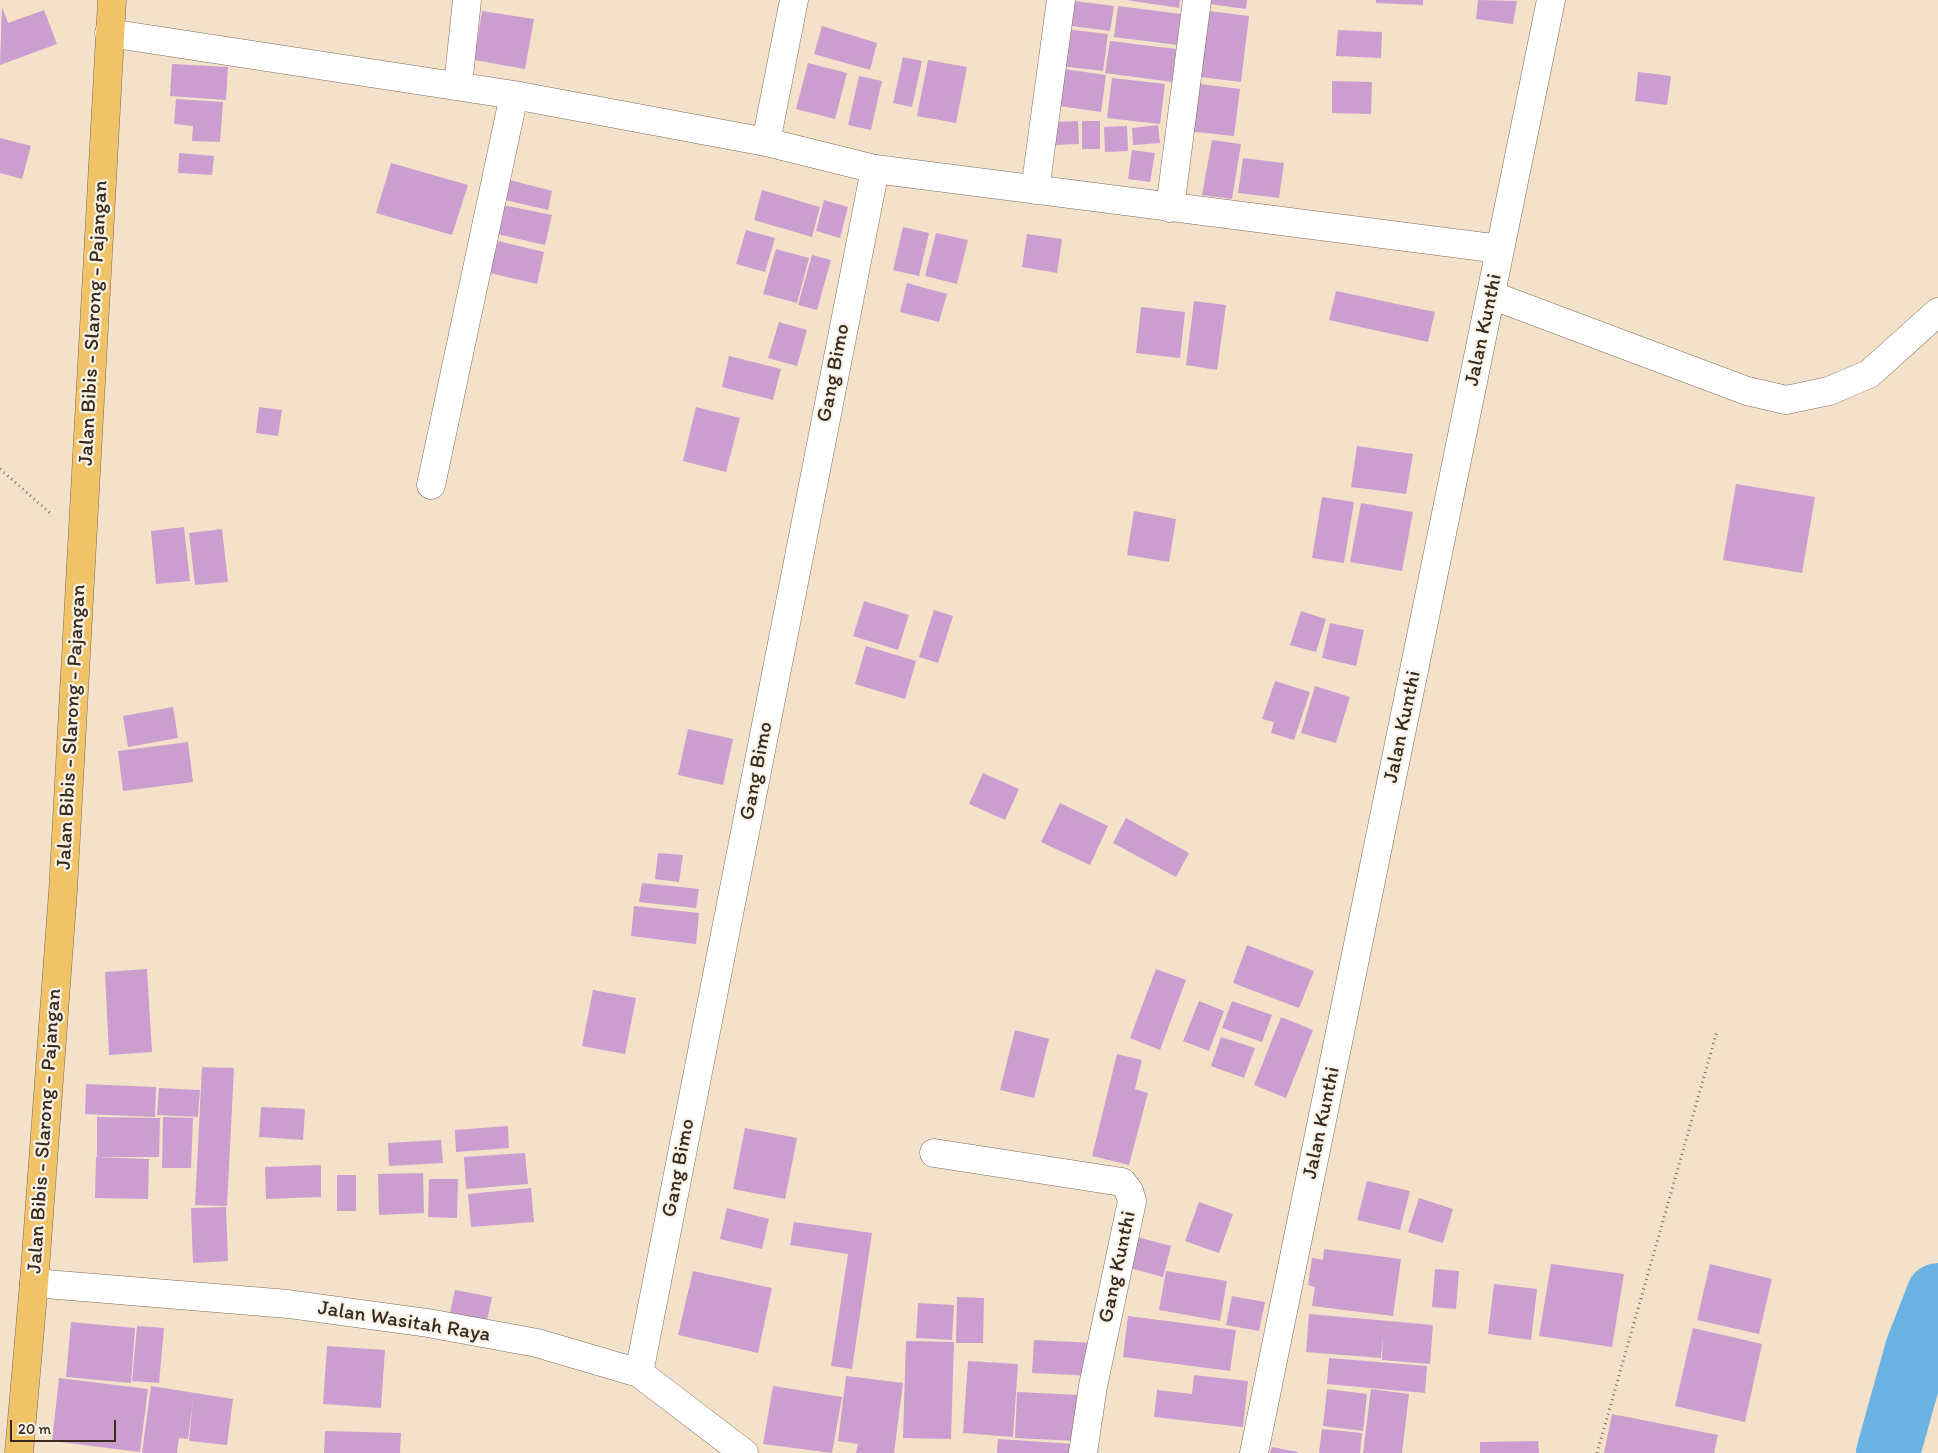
<!DOCTYPE html>
<style>
body{margin:0}
#map{position:relative;width:1938px;height:1453px;overflow:hidden;background:#f3e2c9;font-family:Itim,sans-serif}
canvas{display:block}
.scale{position:absolute;left:10px;top:1420px;width:106px;height:22px;box-sizing:border-box;border:2px solid #3b2a1e;border-top:0;padding-left:6px;font-size:15px;line-height:18px;white-space:nowrap;color:#3b2a1e;-webkit-text-stroke:4px #f7f3e8;paint-order:stroke}
</style>
<div id="map">
<canvas width="1938" height="1453"></canvas>
<div class="scale">20 m</div>
</div>
<script>
const ctx = document.querySelector('canvas').getContext('2d');
ctx.lineJoin = 'round';
function toPath(rows) {
  const path = new Path2D();
  for (const r of rows) {
    path.moveTo(r[0], r[1]);
    for (let i = 2; i < r.length; i += 2) path.lineTo(r[i], r[i + 1]);
  }
  return path;
}
function strokePath(path, color, width, dash) {
  ctx.strokeStyle = color;
  ctx.lineWidth = width;
  ctx.lineCap = dash ? 'butt' : 'round';
  ctx.setLineDash(dash || []);
  ctx.stroke(path);
}
function fill(path, color) {
  ctx.fillStyle = color;
  ctx.fill(path, 'evenodd');
}
function drawText(font, color, halo, rows, align = 'center') {
  ctx.font = font + ' Itim,sans-serif';
  ctx.lineWidth = 4.5;
  ctx.setLineDash([]);
  ctx.textBaseline = 'middle';
  ctx.strokeStyle = halo;
  ctx.fillStyle = color;
  for (const [text, x, y, turn = 0] of rows) {
    ctx.save();
    ctx.translate(x, y);
    ctx.rotate((+turn || 0) * Math.PI / 180);
    ctx.textAlign = isNaN(turn) ? turn : align;
    if (halo) ctx.strokeText(text, 0, 0);
    ctx.fillText(text, 0, 0);
    ctx.restore();
  }
}
strokePath(toPath([
 [1888,1453,1917,1349,1938,1295]
]), '#6bb3e3', 64);
fill(toPath([
 [1067,0,1114,6,1110,31,1064,25],
 [1126,0,1180,0,1179,8],
 [1202,0,1247,0,1246,9,1202,3],
 [1376,0,1423,0,1423,5,1376,3],
 [1478,0,1517,1,1513,24,1476,19],
 [1118,6,1181,14,1177,45,1114,37],
 [2,7,8,23,44,10,57,44,0,65],
 [1201,10,1249,16,1241,82,1193,76],
 [482,11,534,19,525,69,474,60],
 [822,26,877,43,870,70,814,54],
 [1065,29,1108,34,1103,71,1060,66],
 [1338,30,1382,32,1381,58,1336,56],
 [1110,41,1176,49,1172,82,1105,73],
 [903,57,922,61,912,107,893,103],
 [928,60,967,67,956,123,917,116],
 [808,63,847,73,835,119,796,109],
 [172,64,228,67,226,100,170,96],
 [1057,68,1106,75,1101,112,1052,105],
 [1638,72,1671,76,1667,105,1635,101],
 [859,76,882,81,871,130,848,125],
 [1112,78,1165,84,1160,124,1107,118],
 [1332,81,1372,82,1371,114,1332,113],
 [1191,83,1240,89,1234,136,1186,131],
 [176,99,223,102,220,142,192,141,193,126,174,124],
 [1078,121,1079,144,1054,145,1053,122],
 [1082,121,1100,121,1100,149,1082,149],
 [1158,125,1160,143,1133,145,1132,128],
 [1127,126,1128,151,1105,152,1104,127],
 [0,138,31,146,22,179,0,173],
 [1212,140,1241,144,1232,199,1202,195],
 [1132,150,1155,153,1150,182,1128,179],
 [179,153,214,156,212,175,178,173],
 [1243,158,1284,163,1279,198,1238,193],
 [391,163,468,185,452,235,376,213],
 [506,179,552,191,548,210,501,199],
 [762,190,820,207,812,237,754,220],
 [824,200,848,207,840,238,816,231],
 [503,205,552,215,545,245,497,234],
 [903,227,929,233,919,276,893,270],
 [746,230,775,238,765,272,736,264],
 [936,233,968,240,957,284,925,276],
 [1027,234,1062,239,1057,273,1022,267],
 [498,241,544,252,537,284,490,273],
 [776,249,809,258,797,303,763,294],
 [812,255,831,260,817,310,798,305],
 [907,283,947,294,939,322,900,312],
 [1336,291,1435,312,1428,342,1329,320],
 [1194,301,1226,305,1217,370,1186,365],
 [1141,307,1185,312,1180,358,1136,353],
 [779,322,807,330,797,366,768,358],
 [729,356,781,369,773,400,722,387],
 [259,407,282,410,278,436,256,433],
 [696,407,740,418,726,472,683,461],
 [1357,446,1413,454,1406,494,1351,487],
 [1736,484,1815,497,1802,573,1723,560],
 [1322,497,1354,502,1344,563,1312,558],
 [1361,503,1413,512,1402,571,1350,562],
 [1134,511,1176,519,1169,562,1127,555],
 [184,527,190,581,156,584,151,531],
 [222,529,228,582,195,585,189,533],
 [864,601,909,615,898,650,853,636],
 [934,610,953,616,938,663,919,657],
 [1301,611,1326,619,1316,652,1290,645],
 [1330,623,1364,630,1356,666,1322,658],
 [866,646,916,661,905,699,855,684],
 [1275,681,1310,692,1294,740,1271,733,1274,722,1262,719],
 [1315,686,1350,697,1336,743,1301,733],
 [173,707,178,738,128,747,123,716],
 [688,729,733,739,723,785,678,775],
 [188,742,193,782,123,791,118,751],
 [983,773,1019,789,1005,820,969,804],
 [1060,803,1108,826,1090,865,1041,842],
 [1126,818,1189,853,1176,877,1113,843],
 [658,853,683,855,679,882,655,879],
 [642,883,699,889,696,908,639,902],
 [634,906,699,913,696,944,631,936],
 [1247,945,1314,971,1299,1008,1233,983],
 [147,969,152,1052,109,1055,105,972],
 [1156,969,1186,980,1160,1050,1130,1038],
 [593,990,636,998,625,1054,582,1046],
 [1199,1001,1224,1011,1209,1051,1183,1041],
 [1232,1001,1272,1015,1262,1042,1222,1028],
 [1281,1017,1313,1030,1286,1098,1254,1085],
 [1015,1030,1049,1039,1034,1098,1000,1090],
 [1221,1037,1255,1048,1244,1078,1211,1066],
 [1117,1054,1142,1060,1135,1089,1148,1093,1129,1165,1092,1156],
 [202,1067,234,1068,227,1206,195,1205],
 [86,1084,156,1087,155,1117,85,1114],
 [159,1088,200,1090,198,1117,157,1115],
 [261,1107,305,1109,303,1140,259,1137],
 [97,1117,160,1118,159,1157,97,1157],
 [163,1117,193,1118,191,1168,162,1168],
 [508,1126,509,1148,456,1152,455,1130],
 [745,1128,797,1138,785,1199,733,1189],
 [441,1140,443,1163,389,1166,388,1143],
 [525,1153,528,1184,466,1189,464,1157],
 [96,1157,149,1159,148,1199,95,1198],
 [321,1165,321,1197,266,1199,265,1167],
 [423,1173,424,1213,379,1215,378,1174],
 [337,1175,356,1175,356,1211,337,1211],
 [429,1179,458,1179,457,1218,428,1217],
 [1367,1181,1410,1191,1400,1230,1357,1220],
 [531,1188,534,1222,471,1227,468,1194],
 [1419,1198,1453,1209,1443,1243,1408,1232],
 [1199,1202,1233,1214,1219,1253,1185,1241],
 [226,1207,228,1261,193,1263,191,1208],
 [727,1208,769,1219,762,1249,720,1239],
 [794,1222,872,1233,852,1369,831,1366,848,1254,790,1245],
 [1130,1235,1171,1246,1163,1277,1122,1266],
 [1324,1249,1401,1259,1393,1316,1312,1306,1315,1287,1308,1285,1312,1258,1323,1260],
 [1551,1264,1624,1274,1612,1347,1539,1336],
 [1710,1264,1772,1279,1759,1334,1697,1320],
 [1435,1269,1459,1271,1456,1309,1432,1307],
 [693,1271,772,1288,758,1353,678,1335],
 [1166,1271,1227,1281,1220,1321,1159,1310],
 [1494,1284,1537,1289,1531,1340,1488,1334],
 [455,1290,492,1297,486,1325,449,1317],
 [1232,1296,1265,1302,1259,1331,1226,1325],
 [957,1297,984,1298,983,1343,956,1343],
 [918,1303,954,1305,952,1340,916,1338],
 [1309,1314,1433,1325,1430,1364,1382,1360,1383,1335,1381,1358,1306,1352],
 [1128,1316,1236,1330,1230,1371,1123,1357],
 [71,1322,135,1328,131,1383,66,1377],
 [137,1326,164,1328,159,1383,132,1381],
 [1693,1328,1762,1344,1745,1422,1675,1406],
 [1034,1340,1094,1343,1092,1376,1032,1373],
 [906,1341,954,1342,951,1439,903,1438],
 [327,1346,385,1350,381,1408,323,1404],
 [1329,1358,1427,1366,1425,1393,1327,1384],
 [968,1361,1018,1364,1013,1437,963,1433],
 [1194,1375,1248,1381,1243,1427,1154,1417,1157,1390,1192,1394],
 [846,1376,903,1383,894,1453,856,1453,858,1444,838,1441],
 [59,1378,148,1389,140,1452,52,1441],
 [151,1386,233,1399,227,1445,189,1441,193,1400,188,1439,179,1438,177,1453,142,1453],
 [773,1386,842,1397,832,1453,763,1444],
 [1327,1389,1367,1394,1363,1431,1323,1426],
 [1371,1389,1409,1394,1402,1453,1363,1453],
 [1017,1392,1079,1395,1077,1441,1015,1438],
 [1612,1414,1718,1435,1714,1453,1604,1453],
 [1322,1429,1362,1433,1360,1453,1319,1453],
 [325,1431,401,1433,400,1453,324,1453],
 [998,1439,1074,1444,1074,1453,997,1453],
 [1538,1441,1539,1453,1480,1453,1480,1442],
 [1272,1447,1298,1452,1298,1453,1270,1453]
]), '#cc9ed0');
const minor = toPath([
 [109,33,514,95,766,142,875,169,1500,249],
 [458,86,467,0],
 [766,142,794,0],
 [1035,190,1061,0],
 [1170,208,1197,0],
 [1491,295,1747,391,1786,400,1829,391,1869,374,1938,312],
 [431,485,514,95],
 [934,1153,1122,1182,1129,1191,1132,1201,1093,1386,1083,1453],
 [34,1283,288,1304,428,1323,537,1343,639,1373,744,1453],
 [639,1373,875,169],
 [1254,1453,1551,0]
]);
const major = toPath([
 [19,1453,34,1283,63,891,112,0]
]);
strokePath(minor, '#7b6a5a', 29);
strokePath(major, '#7b6a5a', 29);
strokePath(toPath([
 [0,469,50,513],
 [1597,1453,1717,1031]
]), '#7b6a5a', 3, [1, 4]);
strokePath(minor, '#fff', 28);
strokePath(major, '#f0c369', 28);
drawText('21px', '#3b2a1e', '#f7f3e8', [
 ["Jalan Bibis - Slarong - Pajangan",94,323,-87],
 ["Jalan Kunthi",1484,330,-78],
 ["Gang Bimo",834,373,-79],
 ["Jalan Bibis - Slarong - Pajangan",72,727,-87],
 ["Jalan Kunthi",1403,727,-78],
 ["Gang Bimo",757,771,-79],
 ["Jalan Kunthi",1322,1123,-78],
 ["Jalan Bibis - Slarong - Pajangan",45,1131,-86],
 ["Gang Bimo",679,1168,-79],
 ["Gang Kunthi",1118,1267,-78],
 ["Jalan Wasitah Raya",404,1322,9]
]);
</script>
